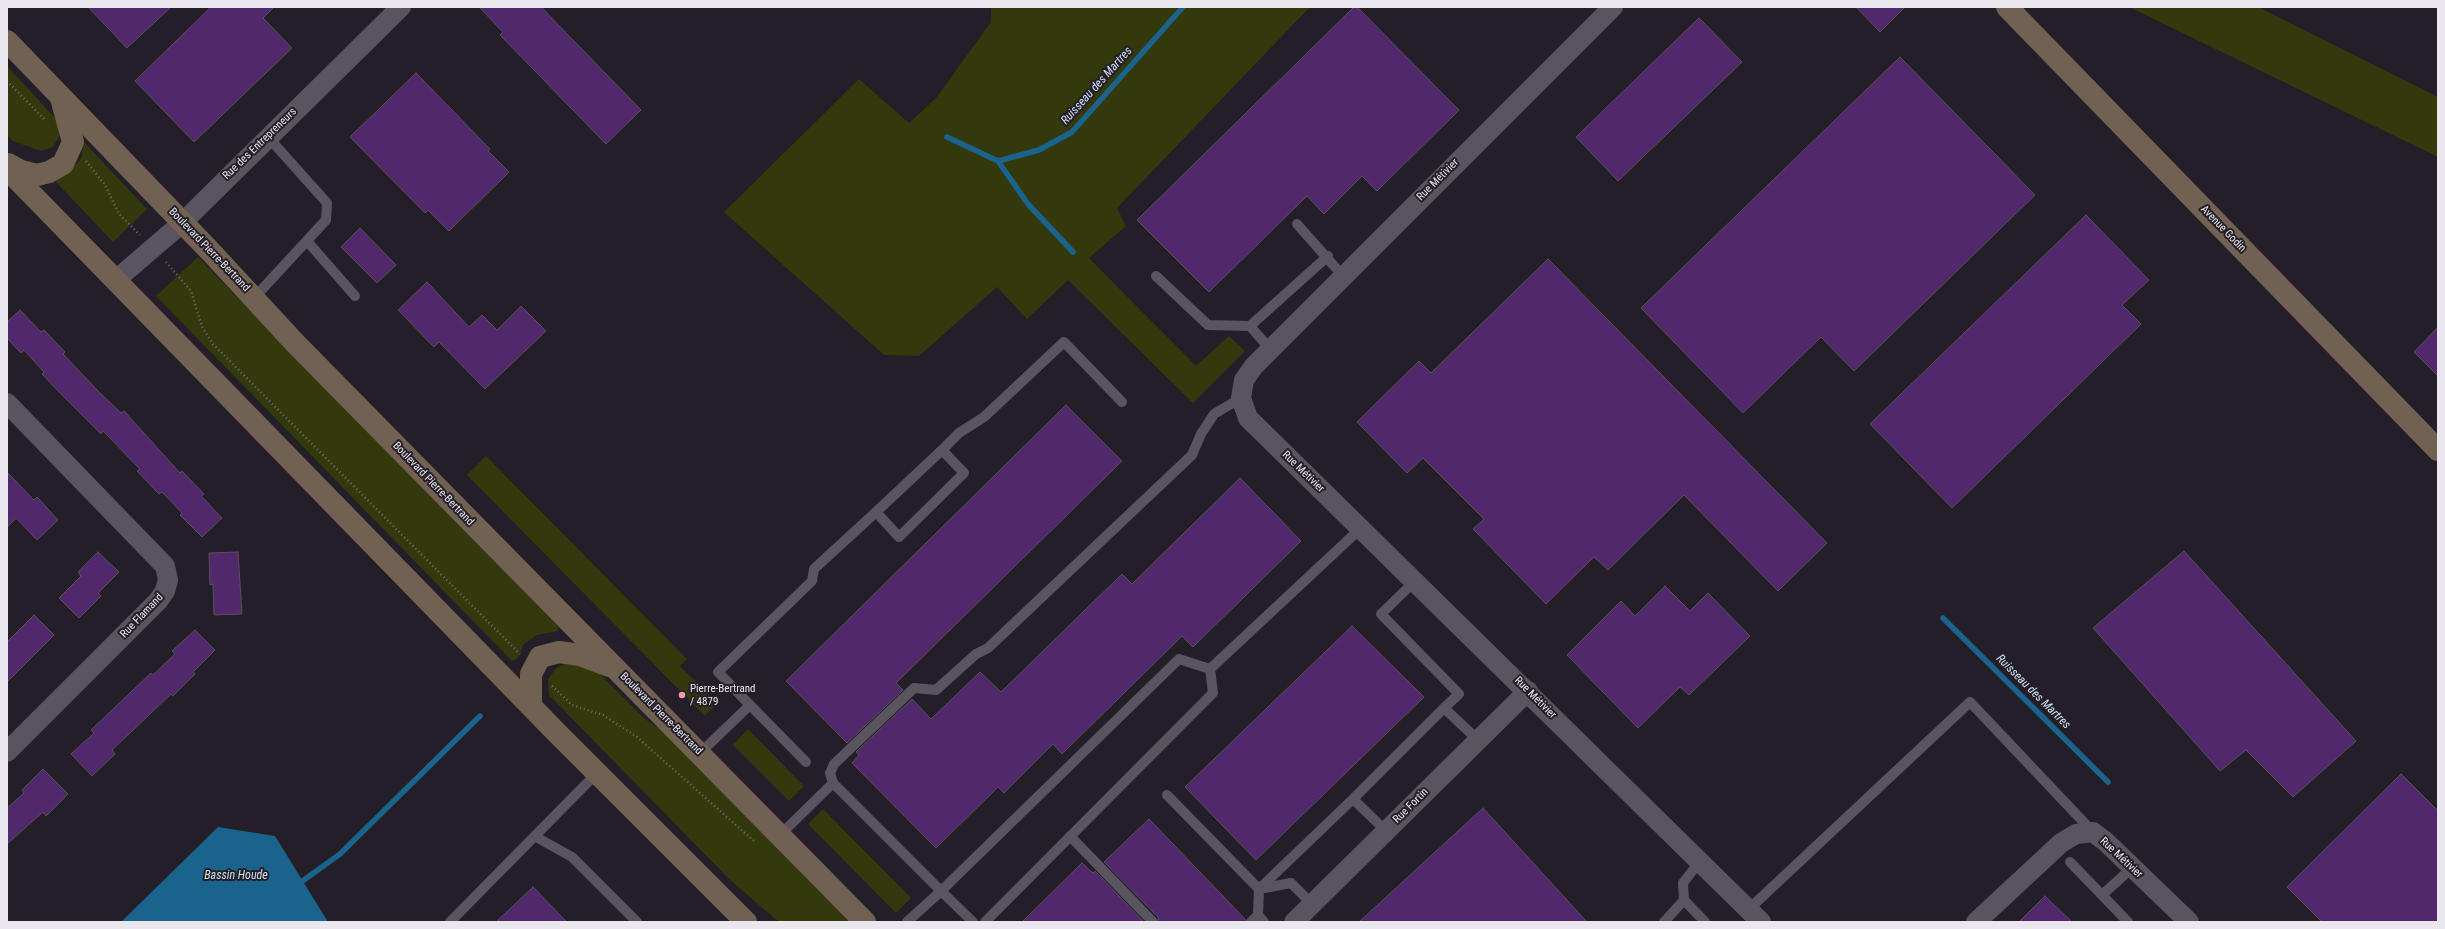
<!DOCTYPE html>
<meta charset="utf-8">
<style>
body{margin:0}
#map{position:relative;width:2445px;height:929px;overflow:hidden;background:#231e27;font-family:"Roboto Condensed",sans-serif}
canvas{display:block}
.frame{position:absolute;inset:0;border:8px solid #ebe7ee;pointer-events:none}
</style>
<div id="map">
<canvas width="2445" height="929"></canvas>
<div class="frame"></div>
</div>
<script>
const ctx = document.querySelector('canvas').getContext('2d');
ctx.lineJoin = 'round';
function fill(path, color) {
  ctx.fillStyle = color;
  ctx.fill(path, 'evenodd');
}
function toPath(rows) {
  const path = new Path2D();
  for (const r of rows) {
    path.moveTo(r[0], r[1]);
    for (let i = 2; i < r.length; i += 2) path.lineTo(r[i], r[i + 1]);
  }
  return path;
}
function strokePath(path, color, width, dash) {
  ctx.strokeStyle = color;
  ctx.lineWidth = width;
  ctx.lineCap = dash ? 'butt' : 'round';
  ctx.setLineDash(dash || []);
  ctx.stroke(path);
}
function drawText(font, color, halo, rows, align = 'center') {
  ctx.font = font + ' "Roboto Condensed",sans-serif';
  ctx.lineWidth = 4;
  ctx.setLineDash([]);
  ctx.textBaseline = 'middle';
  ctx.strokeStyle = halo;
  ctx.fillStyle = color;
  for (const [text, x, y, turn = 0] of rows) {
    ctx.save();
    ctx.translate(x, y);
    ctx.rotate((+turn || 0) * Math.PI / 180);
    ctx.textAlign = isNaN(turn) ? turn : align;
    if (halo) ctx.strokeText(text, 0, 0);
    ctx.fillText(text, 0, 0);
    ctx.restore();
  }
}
fill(toPath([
 [991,7,1310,7,1117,208,1126,226,1089,258,1196,366,1229,336,1245,351,1193,403,1068,280,1027,319,997,287,919,356,884,355,724,212,859,79,909,123,936,98,991,22],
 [2129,7,2258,7,2438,97,2438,157],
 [7,66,57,120,60,135,53,147,41,151,13,141,7,135],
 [84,142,147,209,113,242,56,182,57,176,69,171,81,159],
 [198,257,559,627,557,631,537,635,524,644,517,659,512,661,156,296],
 [486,456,687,659,680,666,717,703,705,716,467,475],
 [571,661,589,663,645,719,670,736,849,922,779,922,729,879,549,695,548,679,556,668],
 [748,729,804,786,789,801,733,745],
 [823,809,911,898,896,913,808,824]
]), '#34380d');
fill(toPath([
 [218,827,275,836,328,922,121,922]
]), '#1a638c');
strokePath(toPath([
 [947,137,998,161,1039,150,1072,132,1183,7],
 [998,161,1028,204,1073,252],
 [1943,618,2108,782],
 [297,885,340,854,480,716]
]), '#1a638c', 5.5);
const building = toPath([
 [88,7,171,7,127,48,88,7],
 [211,7,274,7,263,18,292,48,194,142,135,81,211,7],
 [479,7,541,7,641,110,606,144,500,35,503,32,479,7],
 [1354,7,1357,7,1459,110,1377,191,1362,176,1324,214,1307,196,1209,292,1137,220,1354,7],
 [1856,7,1905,7,1880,32,1856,7],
 [1699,18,1742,62,1618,181,1576,137,1699,18],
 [1900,57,2035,195,1854,371,1821,337,1743,413,1641,308,1900,57],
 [416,73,490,149,488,151,509,172,449,231,428,210,425,213,350,137,416,73],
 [2086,215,2149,280,2122,305,2141,324,1952,508,1870,424,2086,215],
 [360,228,396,265,377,283,341,247,360,228],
 [1548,259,1827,543,1778,591,1684,495,1608,570,1594,557,1546,604,1473,529,1484,519,1423,458,1407,473,1357,422,1419,361,1431,373,1548,259],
 [427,282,469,327,482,315,497,330,521,306,546,331,485,389,439,342,434,347,398,310,427,282],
 [20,310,41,332,44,330,65,352,63,354,99,392,121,413,124,411,180,473,182,471,204,494,201,496,222,518,202,537,180,515,182,513,162,492,159,494,137,471,140,469,103,431,101,434,63,396,42,374,44,372,24,350,21,353,7,338,7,322,20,310],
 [2438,327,2438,376,2414,352,2438,327],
 [1066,405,1122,461,896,683,903,690,847,743,786,681,1066,405],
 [7,472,34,500,37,497,58,520,37,540,16,518,7,527,7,472],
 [1240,478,1301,541,1193,647,1182,636,1062,754,1053,744,1004,793,998,787,936,848,852,763,859,755,856,752,912,699,931,719,980,672,1001,692,1122,574,1132,584,1240,478],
 [2184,551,2356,741,2293,797,2246,750,2220,771,2093,628,2184,551],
 [98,552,119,572,98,593,101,596,79,618,59,598,81,576,78,572,98,552],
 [238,552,242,614,214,615,213,584,210,585,209,553,238,552],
 [1665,586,1690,611,1708,593,1750,636,1689,695,1680,687,1638,728,1567,655,1621,601,1635,616,1665,586],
 [34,615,54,635,7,682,7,642,34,615],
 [1352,626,1424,697,1256,860,1185,787,1352,626],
 [195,630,215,650,193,672,195,674,173,696,171,694,112,750,115,754,92,776,71,754,94,733,91,730,151,673,153,675,175,654,172,651,195,630],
 [43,769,68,794,46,816,43,812,7,844,7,808,24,793,22,790,43,769],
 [2401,774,2438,811,2438,922,2322,922,2287,887,2401,774],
 [1483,808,1587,922,1359,922,1483,808],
 [1149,819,1245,919,1245,922,1159,922,1158,917,1104,862,1149,819],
 [1082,863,1093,873,1095,871,1144,922,1022,922,1082,863],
 [533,887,567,922,496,922,533,887],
 [2045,896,2072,922,2019,922,2045,896]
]);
fill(building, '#52286c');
strokePath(building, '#57515c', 1);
strokePath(toPath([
 [7,81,46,121],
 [86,161,105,185,119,214,140,235],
 [166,262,191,291,202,327,213,344,520,654],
 [552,686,572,705,603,715,637,737,755,842]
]), '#726d75', 2.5, [1, 3]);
strokePath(toPath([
 [1297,224,1343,276],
 [307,241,355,296],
 [1156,276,1208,325,1250,326,1328,256],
 [254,298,326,220,327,203,268,137],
 [1250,326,1270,349],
 [942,450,959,433,984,417,1064,342,1122,402],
 [1415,581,1381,614,1459,694,1444,708],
 [1210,669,1361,528],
 [750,705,718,672,812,581,814,569,876,512,899,537,964,473,942,450,876,512],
 [700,753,750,705,806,762],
 [833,783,941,891,907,922],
 [1167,795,1259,889,1353,799,1386,831],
 [1353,799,1444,708,1478,740],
 [780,835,833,783,830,773,834,764,914,688,936,690,976,654,988,648,1192,455,1201,434,1214,414,1241,398],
 [1070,836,1153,922],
 [536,837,572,857,637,922],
 [2070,862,2102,895,2133,867],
 [2102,895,2128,922],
 [1684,900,1683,883,1700,861],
 [1749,909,1970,702,2093,832],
 [1258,915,1259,889,1291,883,1312,904],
 [450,922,597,773],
 [973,922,941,891,1179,659,1210,669,1213,693,985,922],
 [1251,922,1258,915,1264,922],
 [1664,922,1684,900,1705,922]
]), '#5a545f', 10);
strokePath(toPath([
 [1613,7,1254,366,1244,380,1241,398,1248,418,1761,922],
 [117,279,182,223,401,7],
 [7,403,165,566,168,580,165,591,158,601,7,752],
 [1294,922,1528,691],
 [1976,922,2061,843,2076,834,2093,832,2106,842,2189,922]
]), '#5a545f', 20);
strokePath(toPath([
 [2007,7,2438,450],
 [7,41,210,251,295,343,865,922],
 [8,164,21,171,37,175,49,172,63,164,73,142,61,98],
 [7,169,558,734,746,922],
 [531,705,531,674,540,657,559,652,580,655,609,666]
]), '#716152', 22);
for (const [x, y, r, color] of [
 [682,695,4,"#f19ab4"]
]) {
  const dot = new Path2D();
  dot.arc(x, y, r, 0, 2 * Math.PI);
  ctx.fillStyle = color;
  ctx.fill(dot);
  strokePath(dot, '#231e27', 1.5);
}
drawText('11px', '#ebe7ee', '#231e27', [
 ["Rue des Entrepreneurs",260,144,-44],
 ["Rue Métivier",1438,180,-45],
 ["Avenue Godin",2223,229,46],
 ["Boulevard Pierre-Bertrand",209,250,46],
 ["Rue Métivier",1303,472,44],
 ["Boulevard Pierre-Bertrand",433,484,46],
 ["Rue Flamand",142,616,-46],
 ["Rue Métivier",1535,698,45],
 ["Boulevard Pierre-Bertrand",661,714,45],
 ["Rue Fortin",1411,806,-45],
 ["Rue Métivier",2121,858,43]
]);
drawText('11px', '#ebe7ee', '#231e27', [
 ["Pierre-Bertrand",690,689],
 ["/ 4879",690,702]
], 'left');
drawText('italic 12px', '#cee3f1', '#231e27', [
 ["Ruisseau des Martres",1097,86,-48],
 ["Ruisseau des Martres",2033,692,45],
 ["Bassin Houde",236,876]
]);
</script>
